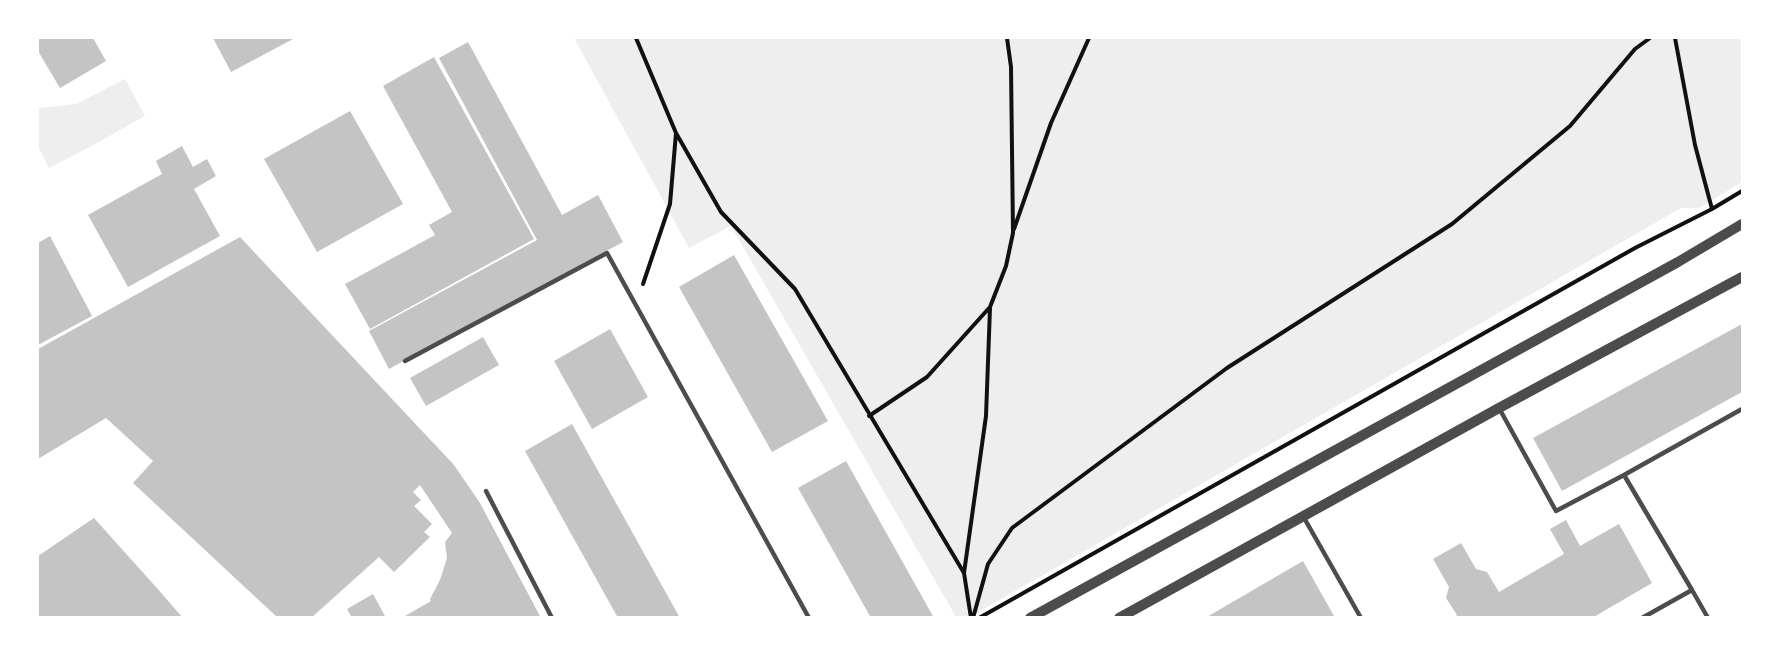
<!DOCTYPE html>
<style>
body{margin:0}
#map{position:relative;width:1780px;height:655px;overflow:hidden;background:#fff;font-family:Roboto,sans-serif}
canvas{display:block}
.frame{position:absolute;inset:0;border:39px solid #fff;pointer-events:none}
</style>
<div id="map">
<canvas width="1780" height="655"></canvas>
<div class="frame"></div>
</div>
<script>
const ctx = document.querySelector('canvas').getContext('2d');
ctx.lineJoin = 'round';
function fill(path, color) {
  ctx.fillStyle = color;
  ctx.fill(path, 'evenodd');
}
function toPath(rows) {
  const path = new Path2D();
  for (const r of rows) {
    path.moveTo(r[0], r[1]);
    for (let i = 2; i < r.length; i += 2) path.lineTo(r[i], r[i + 1]);
  }
  return path;
}
function strokePath(path, color, width, dash) {
  ctx.strokeStyle = color;
  ctx.lineWidth = width;
  ctx.lineCap = dash ? 'butt' : 'round';
  ctx.setLineDash(dash || []);
  ctx.stroke(path);
}
fill(toPath([
 [574,38,1742,38,1742,182,1699,208,1681,208,970,617,956,617,731,226,689,248],
 [125,79,145,116,88,148,49,168,38,146,38,108,76,104]
]), '#eee');
fill(toPath([
 [38,38,93,38,106,61,60,88,38,51],
 [213,38,295,38,231,72],
 [468,42,562,215,598,195,623,242,389,369,369,331,537,240,439,58],
 [434,57,534,239,370,329,345,284,435,235,429,225,452,212,383,86],
 [350,111,403,204,317,252,264,159],
 [182,146,193,167,207,159,216,176,194,189,220,236,128,287,88,215,162,174,156,161],
 [50,236,92,316,38,345,38,243],
 [240,237,454,465,480,503,541,618,406,618,405,616,431,601,430,599,440,580,447,558,445,542,452,533,420,485,413,492,421,500,414,506,432,524,424,532,430,537,394,572,379,557,311,618,278,618,133,483,153,461,106,418,38,459,38,349],
 [734,255,828,421,772,452,679,287],
 [1742,324,1742,392,1562,491,1533,438],
 [610,329,648,397,592,429,554,361],
 [483,337,499,365,426,406,410,378],
 [572,424,680,618,618,618,525,451],
 [846,461,934,618,871,618,798,488],
 [94,518,156,587,183,618,38,618,38,556],
 [1566,520,1580,546,1619,524,1652,583,1592,618,1453,618,1457,615,1446,598,1449,587,1433,559,1461,543,1476,569,1487,572,1499,592,1564,554,1550,529],
 [1303,561,1334,616,1332,618,1205,618],
 [373,594,386,618,352,618,347,609]
]), '#c4c4c4');
strokePath(toPath([
 [636,38,676,133,670,204,643,284],
 [1675,38,1695,145,1712,209],
 [676,133,721,212,795,289,964,573],
 [1014,229,1051,123,1089,38],
 [869,416,927,377,990,307,1006,266,1013,233,1011,67,1007,38],
 [971,618,964,573,986,416,990,308],
 [973,618,988,564,1012,528,1227,368,1452,224,1570,126,1635,49,1650,38],
 [979,618,1635,248,1712,209,1742,191]
]), '#111', 4);
strokePath(toPath([
 [405,361,607,253,809,618],
 [1499,408,1556,511,1624,475,1692,590,1642,618],
 [1624,475,1742,409],
 [486,491,552,618],
 [1303,516,1361,618],
 [1692,590,1708,618]
]), '#4c4c4c', 4.5);
strokePath(toPath([
 [1030,618,1678,262,1742,224],
 [1119,618,1499,408,1742,277]
]), '#4c4c4c', 10);
</script>
